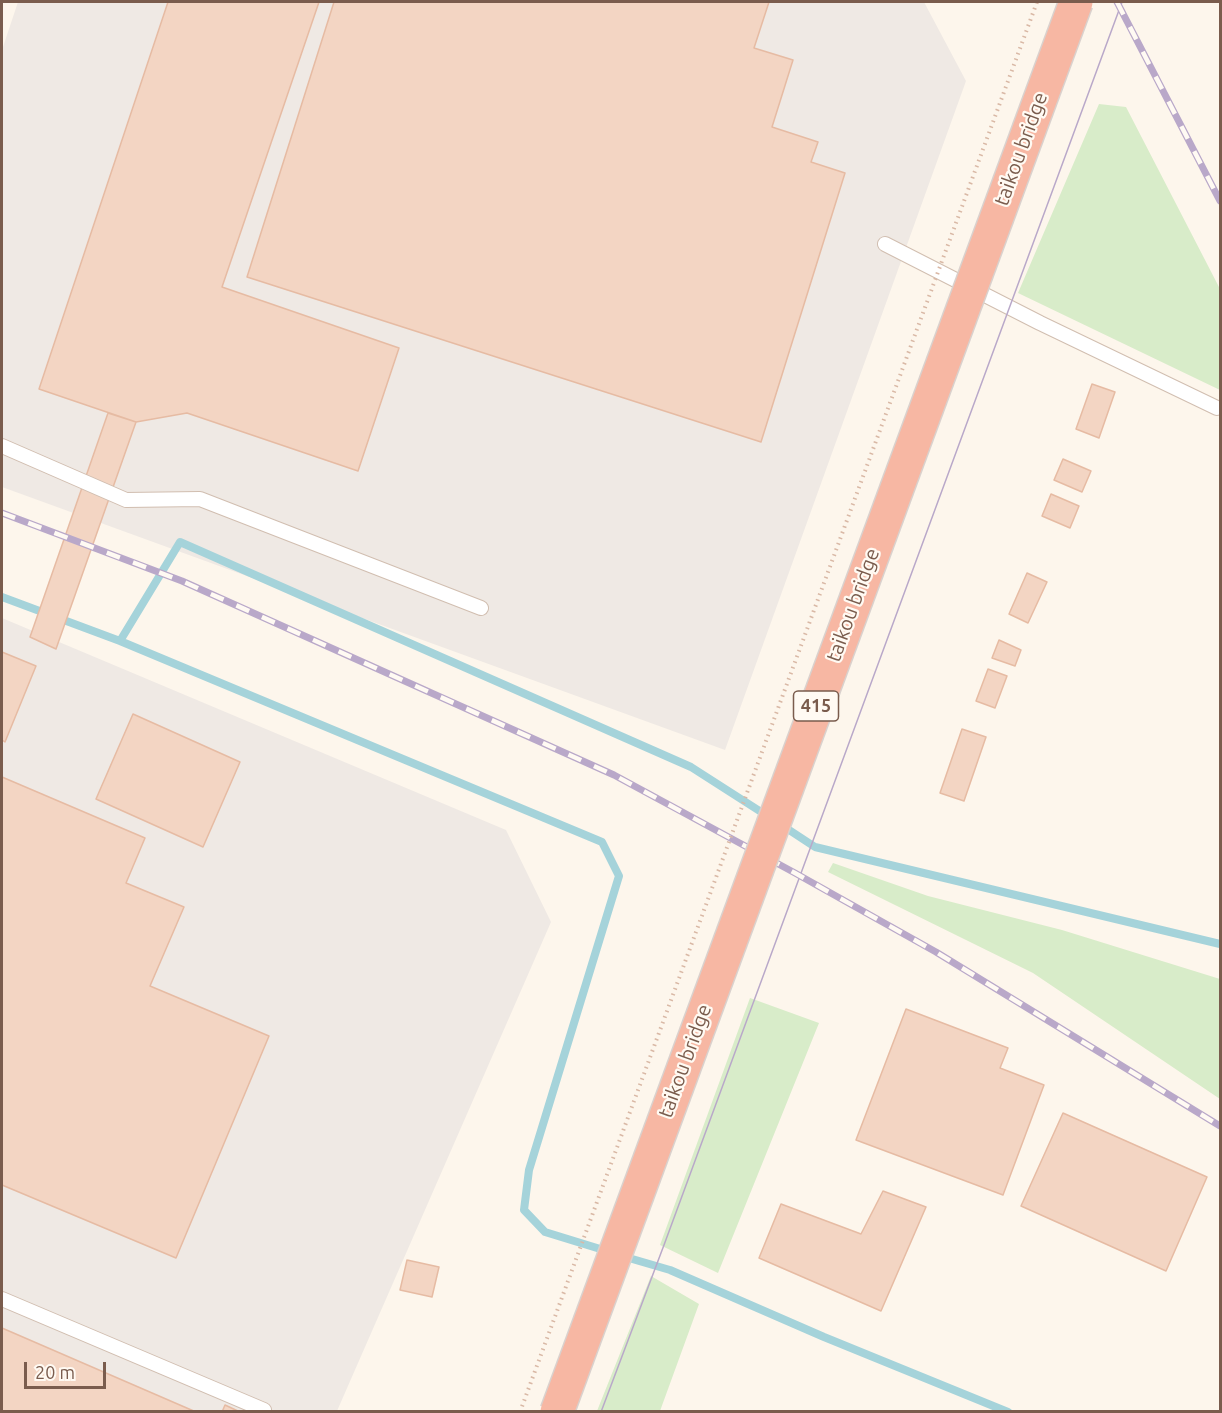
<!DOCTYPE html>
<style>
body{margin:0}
#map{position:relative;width:1222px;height:1413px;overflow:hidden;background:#fdf6ec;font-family:Ubuntu,sans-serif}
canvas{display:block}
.frame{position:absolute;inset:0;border:3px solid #7a5c4d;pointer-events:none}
.scale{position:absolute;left:24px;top:1362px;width:82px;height:27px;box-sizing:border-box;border:3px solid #7a5c4d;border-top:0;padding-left:8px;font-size:18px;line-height:21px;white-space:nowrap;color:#7a5c4d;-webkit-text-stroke:4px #fffaf3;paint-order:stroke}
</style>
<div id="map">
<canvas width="1222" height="1413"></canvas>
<div class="frame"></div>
<div class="scale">20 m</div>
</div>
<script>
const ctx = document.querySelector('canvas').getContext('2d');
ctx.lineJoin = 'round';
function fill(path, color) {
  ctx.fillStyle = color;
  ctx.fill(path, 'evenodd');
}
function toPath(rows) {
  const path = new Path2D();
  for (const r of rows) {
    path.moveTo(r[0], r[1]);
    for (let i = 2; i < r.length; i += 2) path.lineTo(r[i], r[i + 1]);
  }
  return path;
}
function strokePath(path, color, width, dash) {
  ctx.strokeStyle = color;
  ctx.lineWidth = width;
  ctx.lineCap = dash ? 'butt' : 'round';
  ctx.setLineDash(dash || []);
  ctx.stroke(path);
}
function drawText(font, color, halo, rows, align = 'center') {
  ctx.font = font + ' Ubuntu,sans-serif';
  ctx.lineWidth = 4.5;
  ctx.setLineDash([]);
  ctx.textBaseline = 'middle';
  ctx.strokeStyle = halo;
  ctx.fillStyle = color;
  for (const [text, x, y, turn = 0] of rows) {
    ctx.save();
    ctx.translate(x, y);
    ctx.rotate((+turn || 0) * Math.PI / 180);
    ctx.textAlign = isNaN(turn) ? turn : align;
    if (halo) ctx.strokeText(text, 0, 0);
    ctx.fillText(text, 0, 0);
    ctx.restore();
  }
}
fill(toPath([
 [18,2,924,2,966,81,725,750,2,487,2,50],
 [2,618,506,830,551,922,337,1411,2,1411]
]), '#efe9e4');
fill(toPath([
 [1099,104,1126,107,1220,289,1220,390,1018,293],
 [833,863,928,896,1062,930,1220,979,1220,1099,1033,973,828,872],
 [750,998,819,1023,718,1273,660,1245],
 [651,1276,699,1304,660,1411,597,1411]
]), '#d8ecc9');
strokePath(toPath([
 [2,597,120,641,602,842,619,876,529,1170,524,1210,545,1232,610,1252],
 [120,641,180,542,691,767,769,817],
 [780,824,815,847,1220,944],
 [622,1256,670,1270,824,1337,1008,1412]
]), '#a5d3da', 8);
const building = toPath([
 [168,2,319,2,222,287,399,348,358,471,187,413,136,422,39,389,168,2],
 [334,2,769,2,754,48,793,60,772,127,818,142,811,162,845,173,761,442,247,277,334,2],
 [1092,384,1115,392,1099,438,1076,429,1092,384],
 [108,413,136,422,56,649,30,637,108,413],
 [1063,459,1091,471,1082,492,1054,480,1063,459],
 [1051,494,1079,506,1070,528,1042,516,1051,494],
 [1027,573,1047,582,1028,623,1009,614,1027,573],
 [999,640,1021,650,1015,666,992,658,999,640],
 [2,652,36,666,5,742,2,740,2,652],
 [988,669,1007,676,995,708,976,701,988,669],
 [133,714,240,762,203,847,96,799,133,714],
 [962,729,986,737,964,801,940,793,962,729],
 [2,777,145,838,126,883,184,907,150,986,269,1036,176,1258,2,1185,2,777],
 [906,1009,1008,1048,1000,1068,1044,1085,1003,1195,856,1140,906,1009],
 [1063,1113,1207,1177,1166,1271,1021,1206,1063,1113],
 [883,1191,926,1207,881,1311,759,1258,781,1204,861,1234,883,1191],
 [407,1260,439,1267,432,1297,400,1290,407,1260],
 [2,1328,196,1412,2,1412,2,1328],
 [225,1405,240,1412,222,1412,225,1405]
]);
fill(building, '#f3d5c3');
strokePath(building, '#e6bba3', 1.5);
const lane = toPath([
 [885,244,1040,323,1217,408],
 [2,446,126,500,200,499,481,608],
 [2,1299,264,1410]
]);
strokePath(lane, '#d1beb0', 16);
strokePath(lane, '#fff', 14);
strokePath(toPath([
 [601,1412,664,1245,1122,2]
]), '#b9a8c9', 1.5);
const rail = toPath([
 [1117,2,1220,201],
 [2,513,182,581,614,775,795,873,936,952,1220,1126]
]);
strokePath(rail, '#b9a8c9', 7);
strokePath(rail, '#fffaf3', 4.5, [14]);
const highwayBridge = toPath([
 [557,1412,1076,2]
]);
strokePath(highwayBridge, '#dad1cd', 36, []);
strokePath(toPath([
 [520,1412,1037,2]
]), '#d9b8a5', 4, [1.5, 4.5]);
strokePath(highwayBridge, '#f7b7a3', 33);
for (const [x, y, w] of [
 [816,706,45]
]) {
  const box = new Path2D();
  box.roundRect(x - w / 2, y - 15, w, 30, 4.5);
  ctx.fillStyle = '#fffaf3';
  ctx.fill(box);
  strokePath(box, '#7a5c4d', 1.5);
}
drawText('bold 18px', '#7a5c4d', null, [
 ["415",816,706]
]);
drawText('20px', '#7a5c4d', '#fffaf3', [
 ["taikou bridge",1021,149,-70],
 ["taikou bridge",853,605,-70],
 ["taikou bridge",685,1061,-70]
]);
</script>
